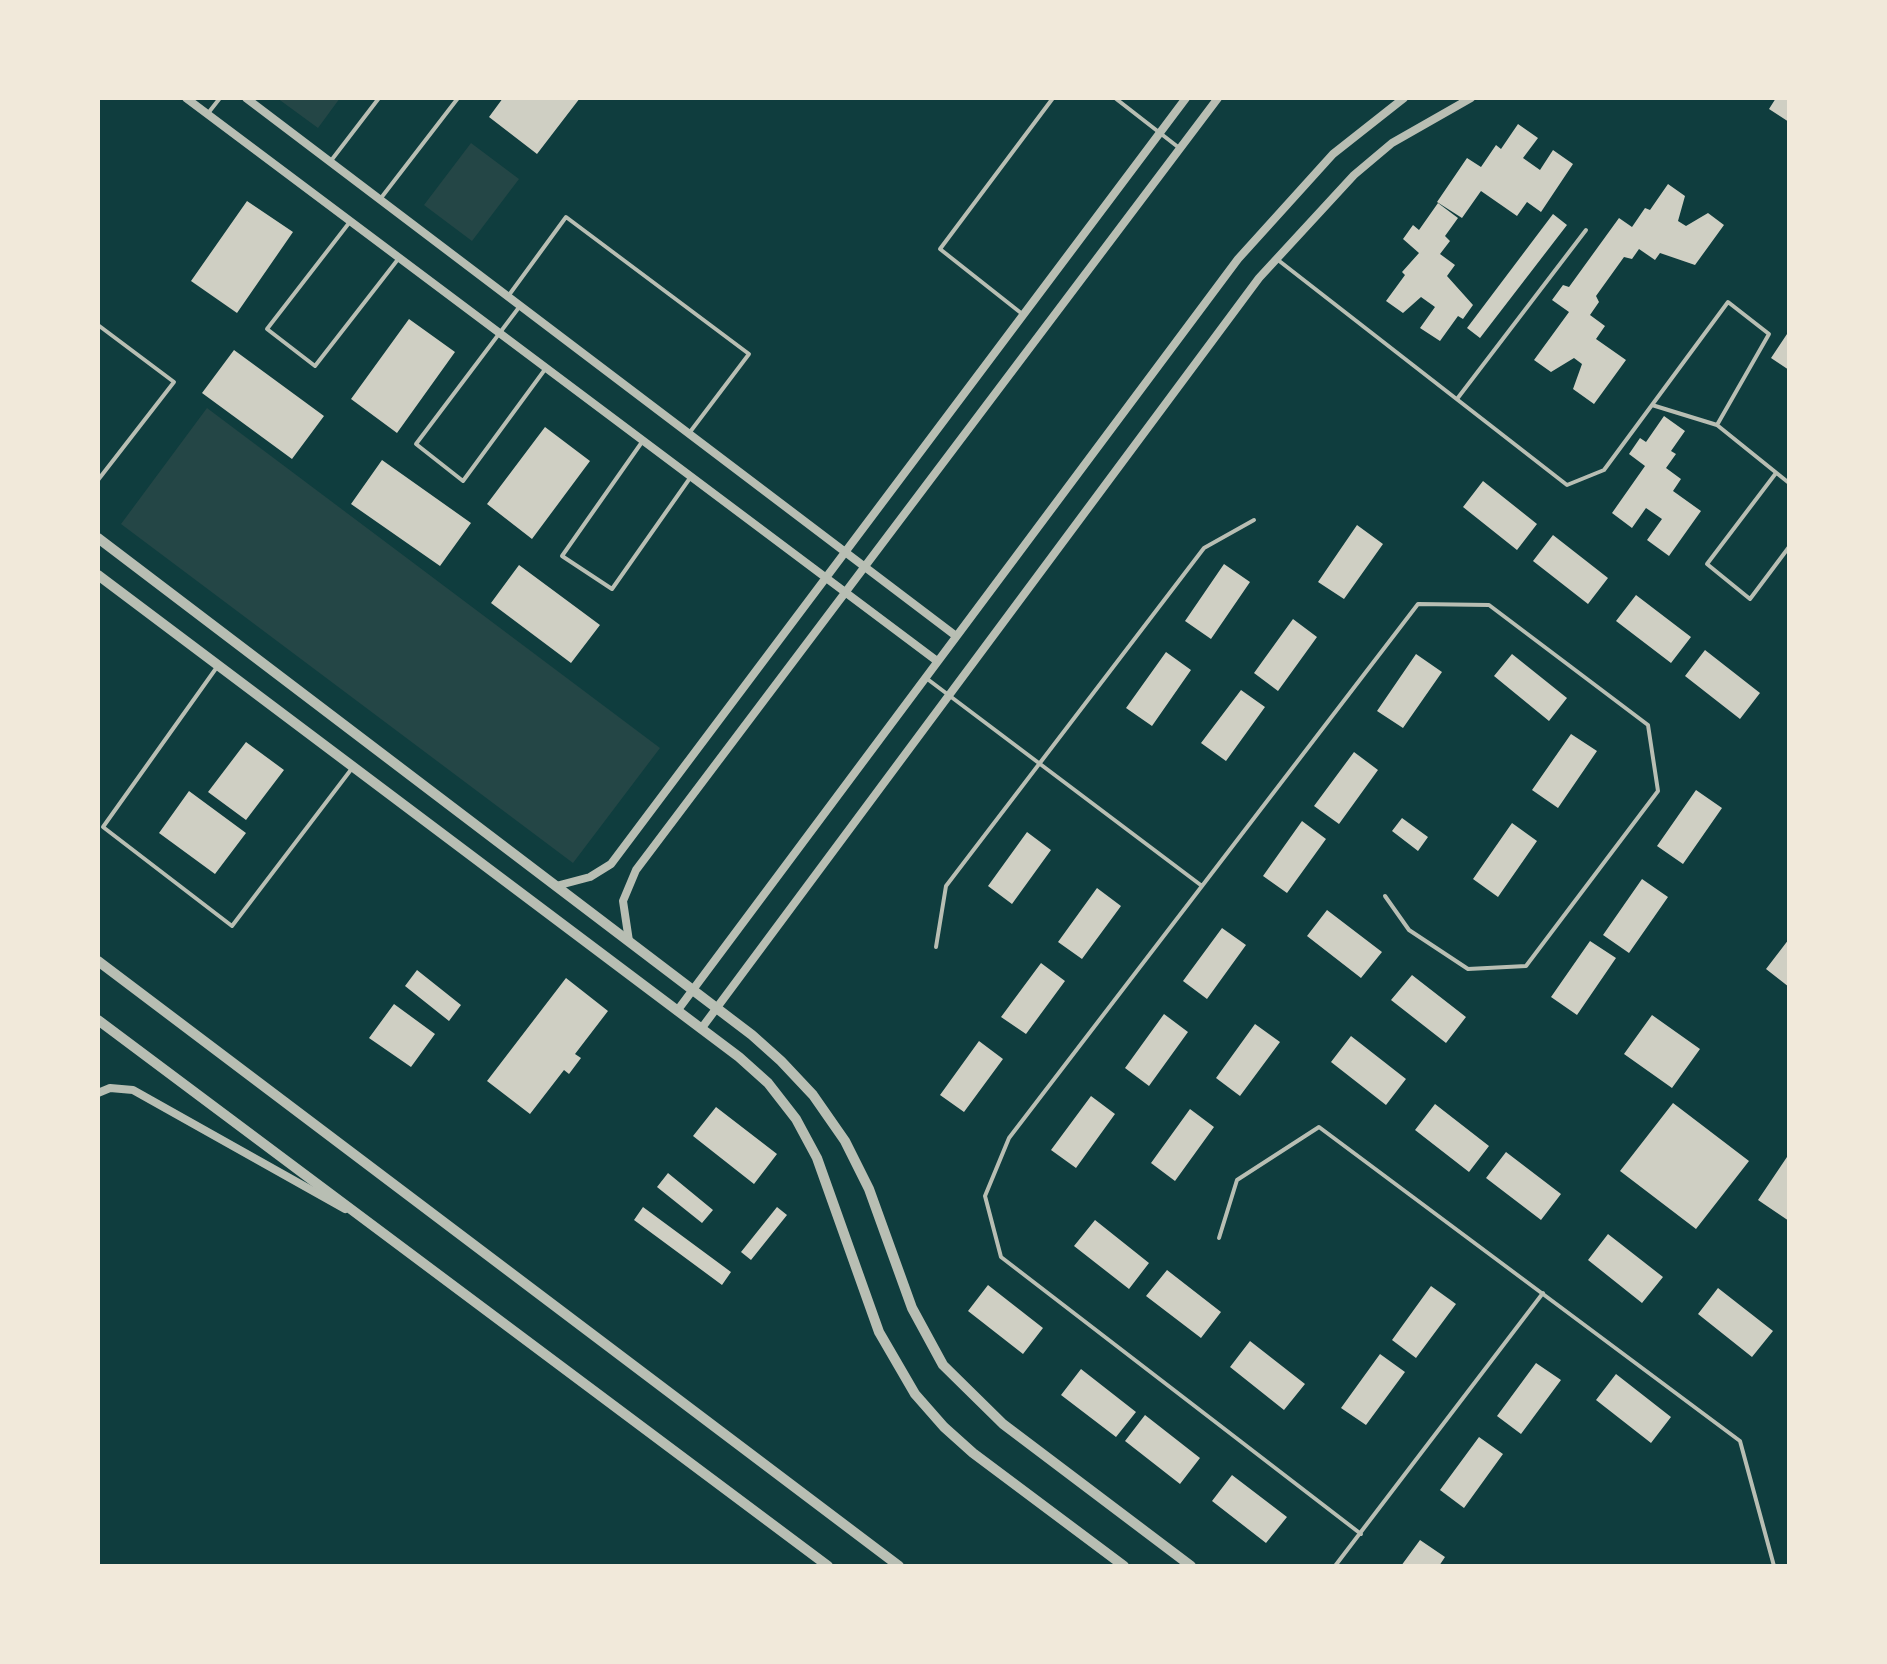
<!DOCTYPE html>
<style>
body{margin:0}
#map{position:relative;width:1887px;height:1664px;overflow:hidden;background:#0f3d3e;font-family:"Source Sans 3",sans-serif}
canvas{display:block}
.frame{position:absolute;inset:0;border:100px solid #f1e9da;pointer-events:none}
</style>
<div id="map">
<canvas width="1887" height="1664"></canvas>
<div class="frame"></div>
</div>
<script>
const ctx = document.querySelector('canvas').getContext('2d');
ctx.lineJoin = 'round';
function fill(path, color) {
  ctx.fillStyle = color;
  ctx.fill(path, 'evenodd');
}
function toPath(rows) {
  const path = new Path2D();
  for (const r of rows) {
    path.moveTo(r[0], r[1]);
    for (let i = 2; i < r.length; i += 2) path.lineTo(r[i], r[i + 1]);
  }
  return path;
}
function strokePath(path, color, width, dash) {
  ctx.strokeStyle = color;
  ctx.lineWidth = width;
  ctx.lineCap = dash ? 'butt' : 'round';
  ctx.setLineDash(dash || []);
  ctx.stroke(path);
}
fill(toPath([
 [277,98,340,98,318,128],
 [471,143,519,179,472,241,424,205],
 [207,408,660,748,573,863,121,524]
]), '#244646');
fill(toPath([
 [503,98,580,98,537,154,489,117],
 [1776,98,1789,98,1789,122,1769,109],
 [1518,124,1538,138,1523,158,1540,170,1553,150,1573,164,1541,212,1527,202,1517,216,1481,191,1462,218,1437,202,1467,158,1481,167,1496,145,1501,149],
 [1668,184,1685,196,1678,221,1686,226,1708,213,1724,225,1695,265,1660,253,1655,260,1639,249,1632,259,1624,257,1596,296,1599,302,1590,315,1605,326,1596,339,1626,360,1594,404,1573,389,1582,364,1574,358,1551,372,1534,360,1569,312,1552,300,1563,285,1569,287,1619,218,1632,227,1645,208,1650,210],
 [247,201,293,232,237,313,191,281],
 [1438,203,1458,218,1445,236,1450,241,1440,254,1455,265,1447,276,1473,305,1463,319,1458,316,1440,341,1420,328,1435,307,1421,297,1403,313,1386,301,1405,275,1402,272,1419,253,1403,239,1413,225,1419,230],
 [1553,214,1567,225,1480,338,1467,328],
 [409,319,455,352,397,433,351,399],
 [1789,331,1789,370,1771,358],
 [234,350,324,416,292,459,202,393],
 [1664,416,1685,431,1671,451,1676,454,1666,468,1681,479,1673,491,1701,511,1669,556,1647,540,1662,519,1646,508,1632,528,1612,513,1645,466,1629,454,1640,438,1646,442],
 [545,427,590,461,532,539,487,504],
 [382,460,471,523,440,566,351,504],
 [1483,481,1537,524,1517,550,1463,507],
 [1357,525,1383,544,1344,599,1318,582],
 [1553,535,1608,578,1588,604,1533,561],
 [1224,564,1250,582,1211,639,1185,621],
 [519,565,600,625,571,663,491,603],
 [1636,595,1691,637,1671,663,1616,621],
 [1293,619,1317,637,1278,691,1254,673],
 [1705,650,1760,693,1740,719,1685,676],
 [1166,652,1191,670,1152,726,1126,708],
 [1416,654,1442,672,1403,728,1377,711],
 [1512,654,1567,698,1549,721,1494,676],
 [1241,690,1265,707,1226,761,1201,743],
 [1571,734,1597,751,1558,808,1532,790],
 [246,742,284,770,246,820,208,792],
 [1354,752,1378,770,1339,824,1314,806],
 [1696,790,1722,808,1683,864,1657,846],
 [189,791,246,833,215,874,159,833],
 [1402,818,1428,837,1418,851,1392,831],
 [1302,821,1326,839,1287,893,1263,876],
 [1512,823,1537,841,1498,897,1473,879],
 [1027,832,1051,850,1012,904,988,886],
 [1642,879,1668,897,1629,953,1603,935],
 [1097,888,1121,906,1082,959,1058,942],
 [1327,910,1382,952,1361,978,1307,936],
 [1222,928,1246,945,1207,999,1183,981],
 [1789,939,1789,987,1766,969],
 [1590,941,1616,958,1577,1015,1551,997],
 [1041,963,1065,981,1026,1034,1001,1017],
 [417,970,461,1005,449,1021,405,986],
 [1412,975,1466,1017,1446,1043,1391,1000],
 [566,978,608,1011,575,1054,581,1058,569,1074,564,1070,530,1114,487,1081],
 [394,1004,435,1034,411,1067,369,1038],
 [1164,1014,1188,1032,1149,1086,1125,1068],
 [1652,1015,1700,1049,1672,1088,1624,1054],
 [1255,1024,1280,1042,1240,1096,1216,1078],
 [1351,1036,1406,1079,1386,1105,1331,1062],
 [979,1041,1003,1059,964,1112,940,1095],
 [1091,1096,1115,1114,1076,1168,1051,1150],
 [1673,1103,1749,1161,1696,1229,1620,1171],
 [1435,1104,1489,1146,1469,1172,1415,1130],
 [716,1107,777,1154,754,1184,693,1136],
 [1190,1109,1214,1127,1175,1181,1151,1163],
 [1506,1152,1561,1194,1541,1220,1486,1178],
 [1789,1154,1789,1221,1758,1200],
 [668,1173,713,1210,702,1223,657,1187],
 [643,1207,731,1272,722,1285,634,1220],
 [777,1207,787,1215,751,1260,741,1252],
 [1095,1220,1149,1263,1129,1289,1074,1246],
 [1608,1234,1663,1277,1642,1303,1588,1260],
 [1167,1270,1221,1312,1201,1338,1146,1296],
 [988,1285,1043,1328,1023,1354,968,1311],
 [1431,1286,1456,1304,1416,1358,1392,1340],
 [1718,1288,1773,1331,1752,1357,1698,1314],
 [1250,1341,1305,1384,1284,1410,1230,1367],
 [1380,1354,1405,1372,1366,1425,1341,1408],
 [1536,1363,1561,1380,1521,1434,1497,1416],
 [1081,1369,1136,1412,1116,1437,1061,1395],
 [1616,1374,1671,1417,1651,1443,1596,1400],
 [1145,1415,1200,1458,1180,1484,1125,1441],
 [1479,1437,1503,1454,1464,1508,1440,1490],
 [1232,1475,1287,1517,1266,1543,1212,1501],
 [1420,1540,1445,1557,1439,1566,1401,1566]
]), '#cfcfc3');
strokePath(toPath([
 [1115,98,1178,147],
 [209,112,220,98],
 [330,162,379,98],
 [381,198,458,98],
 [349,223,267,329,315,366,399,258],
 [1278,260,1567,485,1604,470,1728,302,1769,334,1717,425,1789,483],
 [509,295,566,217,749,354,690,432],
 [520,306,416,444,463,481,546,368],
 [1021,313,940,249,1053,98],
 [98,325,174,382,98,480],
 [1457,399,1586,230],
 [1652,405,1717,425],
 [642,442,562,556,612,589,690,478],
 [1776,473,1707,564,1750,599,1789,547],
 [217,667,103,827,232,926,353,767],
 [926,678,1202,886],
 [936,947,946,886,1204,548,1254,520],
 [1219,1238,1237,1180,1319,1127,1740,1441,1774,1566],
 [1361,1534,1001,1257,985,1196,1009,1138,1418,604,1489,605,1648,725,1658,791,1526,966,1468,969,1409,930,1385,896],
 [1335,1566,1543,1293]
]), '#b8beb3', 4);
strokePath(toPath([
 [186,98,937,661],
 [246,98,956,636],
 [556,886,590,877,611,864,1186,98],
 [629,941,623,901,636,870,1218,98],
 [677,1011,1238,259,1333,154,1404,98],
 [701,1029,1259,278,1354,175,1392,143,1471,98],
 [98,1093,110,1088,133,1090,345,1209]
]), '#b8beb3', 8);
strokePath(toPath([
 [98,538,752,1035,781,1061,813,1095,845,1141,869,1189,912,1308,943,1365,1003,1424,1191,1566],
 [98,575,739,1057,768,1083,796,1119,817,1158,879,1332,915,1394,944,1427,973,1453,1124,1566],
 [98,961,899,1566],
 [98,1020,828,1566]
]), '#b8beb3', 10);
</script>
